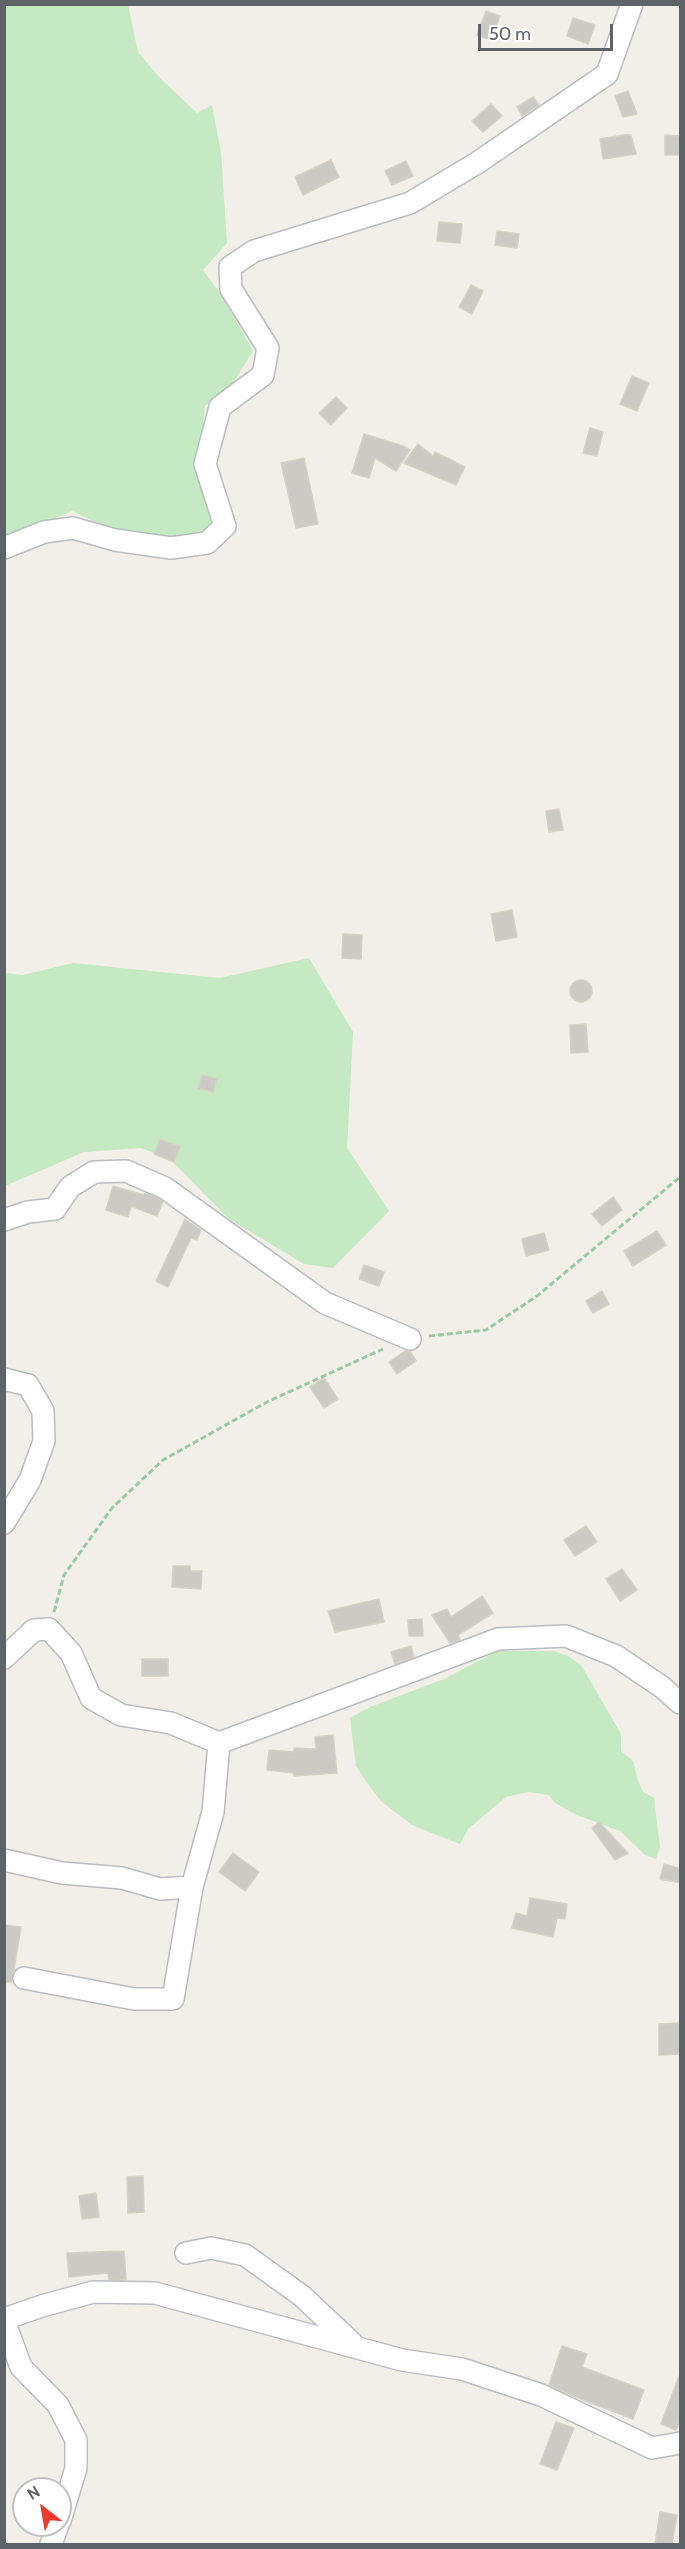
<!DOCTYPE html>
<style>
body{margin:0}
#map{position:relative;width:685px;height:2549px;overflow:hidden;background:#f1efe7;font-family:Cabin,sans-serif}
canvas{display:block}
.frame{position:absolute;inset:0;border:6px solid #5e6368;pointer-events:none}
.north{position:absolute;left:12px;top:2477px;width:60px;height:60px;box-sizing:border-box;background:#fff;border:2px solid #bfc1c3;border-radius:50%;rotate:329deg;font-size:16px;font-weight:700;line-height:24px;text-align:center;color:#5e6368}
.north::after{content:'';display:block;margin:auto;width:21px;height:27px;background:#f1392d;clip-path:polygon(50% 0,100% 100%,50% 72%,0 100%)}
.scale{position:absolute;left:478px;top:24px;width:135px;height:27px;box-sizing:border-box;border:3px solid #5e6368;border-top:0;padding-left:8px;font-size:18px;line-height:21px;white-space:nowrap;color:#5e6368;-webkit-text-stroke:4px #fff;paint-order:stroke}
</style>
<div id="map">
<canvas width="685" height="2549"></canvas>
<div class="frame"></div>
<div class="north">N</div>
<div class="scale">50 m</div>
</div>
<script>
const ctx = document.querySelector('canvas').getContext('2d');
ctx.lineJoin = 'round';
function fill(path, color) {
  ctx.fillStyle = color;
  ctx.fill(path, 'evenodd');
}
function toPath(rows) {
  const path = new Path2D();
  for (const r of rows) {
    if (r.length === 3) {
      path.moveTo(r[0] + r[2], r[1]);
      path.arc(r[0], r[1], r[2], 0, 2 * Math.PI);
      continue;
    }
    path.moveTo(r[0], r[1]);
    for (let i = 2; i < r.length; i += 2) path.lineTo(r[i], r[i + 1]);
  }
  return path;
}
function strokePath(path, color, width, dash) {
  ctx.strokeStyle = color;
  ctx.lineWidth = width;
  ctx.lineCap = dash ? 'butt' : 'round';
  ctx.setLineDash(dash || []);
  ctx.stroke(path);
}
fill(toPath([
 [5,5,128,5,138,52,159,77,197,113,212,105,221,153,227,243,203,270,222,296,253,351,233,383,205,406,199,465,217,521,203,538,172,541,118,533,72,511,5,539],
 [309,958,353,1032,347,1148,389,1211,333,1268,304,1264,229,1219,170,1159,141,1148,84,1152,5,1186,5,973,23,975,73,963,220,978],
 [498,1651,554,1651,568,1656,581,1665,621,1734,621,1751,633,1761,638,1781,643,1792,654,1798,660,1847,656,1859,645,1855,620,1831,577,1815,555,1803,549,1795,528,1792,506,1797,468,1829,460,1844,412,1825,381,1801,370,1787,356,1766,350,1718,370,1707,444,1679]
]), '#c4e9c3');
const building = toPath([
 [486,11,500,16,491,40,477,35,486,11],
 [573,18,595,25,588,44,567,36,573,18],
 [628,91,637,114,623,117,615,96,628,91],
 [533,97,539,105,522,116,517,107,533,97],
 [491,104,502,116,483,132,472,121,491,104],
 [624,135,631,135,636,154,603,159,600,139,624,135],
 [665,135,681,136,681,155,665,155,665,135],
 [331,160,339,177,303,195,295,177,331,160],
 [406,161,413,176,392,185,385,171,406,161],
 [439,222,462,224,460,243,437,241,439,222],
 [497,231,519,234,517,248,495,245,497,231],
 [471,285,483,291,472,314,459,307,471,285],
 [632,376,649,383,637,411,620,404,632,376],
 [336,397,347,408,331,425,319,413,336,397],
 [590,428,603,432,597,456,583,453,590,428],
 [364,434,403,446,410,450,396,471,375,458,369,478,352,473,364,434],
 [418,444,433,456,435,452,465,467,456,485,404,463,418,444],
 [304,458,318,524,296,528,281,463,304,458],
 [559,809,563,830,549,832,546,811,559,809],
 [512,910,517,937,496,941,491,914,512,910],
 [343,934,362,935,361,959,342,958,343,934],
 [581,991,11],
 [586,1024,588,1052,571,1053,570,1025,586,1024],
 [202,1075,217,1079,213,1092,198,1088,202,1075],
 [160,1139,180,1147,174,1162,154,1154,160,1139],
 [113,1186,144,1195,145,1193,159,1199,163,1202,157,1216,131,1206,128,1217,106,1210,113,1186],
 [613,1197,622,1210,602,1226,592,1214,613,1197],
 [185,1219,201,1230,197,1240,191,1238,168,1287,156,1281,185,1219],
 [657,1231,666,1245,633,1266,624,1251,657,1231],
 [544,1233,549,1250,526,1256,522,1239,544,1233],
 [364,1265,384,1272,379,1286,359,1279,364,1265],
 [602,1291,609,1304,593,1313,586,1301,602,1291],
 [405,1351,410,1351,416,1361,397,1374,389,1362,405,1351],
 [324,1378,338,1399,324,1408,310,1387,324,1378],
 [586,1526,597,1542,575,1556,564,1540,586,1526],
 [173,1566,190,1566,190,1571,202,1571,201,1589,172,1587,173,1566],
 [622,1569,637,1590,620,1601,606,1579,622,1569],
 [482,1596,493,1613,458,1635,460,1640,450,1643,432,1615,447,1609,451,1617,482,1596],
 [379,1599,384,1622,335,1632,328,1611,379,1599],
 [422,1619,423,1636,409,1636,408,1620,422,1619],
 [411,1646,414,1657,395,1664,391,1652,411,1646],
 [142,1659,168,1659,168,1676,142,1676,142,1659],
 [333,1735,337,1773,294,1776,294,1773,267,1770,269,1750,294,1752,294,1748,316,1749,315,1737,333,1735],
 [599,1822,628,1853,615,1860,592,1828,599,1822],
 [233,1853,259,1872,245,1891,219,1872,233,1853],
 [664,1864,681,1869,681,1883,660,1879,664,1864],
 [530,1898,567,1904,565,1919,557,1918,553,1937,512,1928,516,1913,527,1916,530,1898],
 [4,1925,21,1927,12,1982,4,1982,4,1925],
 [681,2023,681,2054,659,2055,659,2024,681,2023],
 [143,2176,144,2212,128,2213,127,2177,143,2176],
 [96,2193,99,2217,82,2219,79,2196,96,2193],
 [124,2251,126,2280,109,2280,108,2273,69,2277,67,2253,124,2251],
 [562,2346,587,2354,582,2367,644,2390,633,2419,578,2398,549,2385,562,2346],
 [679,2376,681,2418,676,2430,661,2424,679,2376],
 [556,2422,574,2428,557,2470,540,2464,556,2422],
 [660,2512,677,2515,672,2544,655,2544,660,2512]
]);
fill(building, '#cccac4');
strokePath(building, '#d6d1c5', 1.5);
const minor = toPath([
 [4,548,44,532,73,528,115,540,171,548,207,543,225,526,205,464,220,407,263,375,268,348,231,289,230,267,254,251,410,203,477,163,607,74,632,4],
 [4,1220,28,1212,55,1209,70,1187,94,1172,126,1171,165,1188,325,1303,410,1339],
 [4,1379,28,1385,43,1411,44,1441,30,1480,4,1523],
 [4,1658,34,1630,49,1629,71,1653,91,1698,121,1715,171,1723,219,1743,498,1639,566,1636,616,1656,662,1687,680,1703],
 [4,1860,62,1873,122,1878,160,1889,192,1887],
 [24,1978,134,1999,173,1999,192,1887,213,1812,219,1743],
 [186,2253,211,2248,245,2255,302,2296,352,2343],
 [4,2319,42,2306,93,2292,155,2293,402,2360,462,2369,541,2395,652,2448,680,2443],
 [4,2321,21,2367,58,2405,76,2440,76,2468,60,2521],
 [51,2544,58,2525]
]);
strokePath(minor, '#b9bdc1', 24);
strokePath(toPath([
 [429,1336,486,1330,537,1296,680,1177],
 [54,1612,64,1575,112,1508,163,1460,267,1402,383,1349]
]), '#9ac9a7', 3, [6, 3]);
strokePath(minor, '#fff', 21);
</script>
